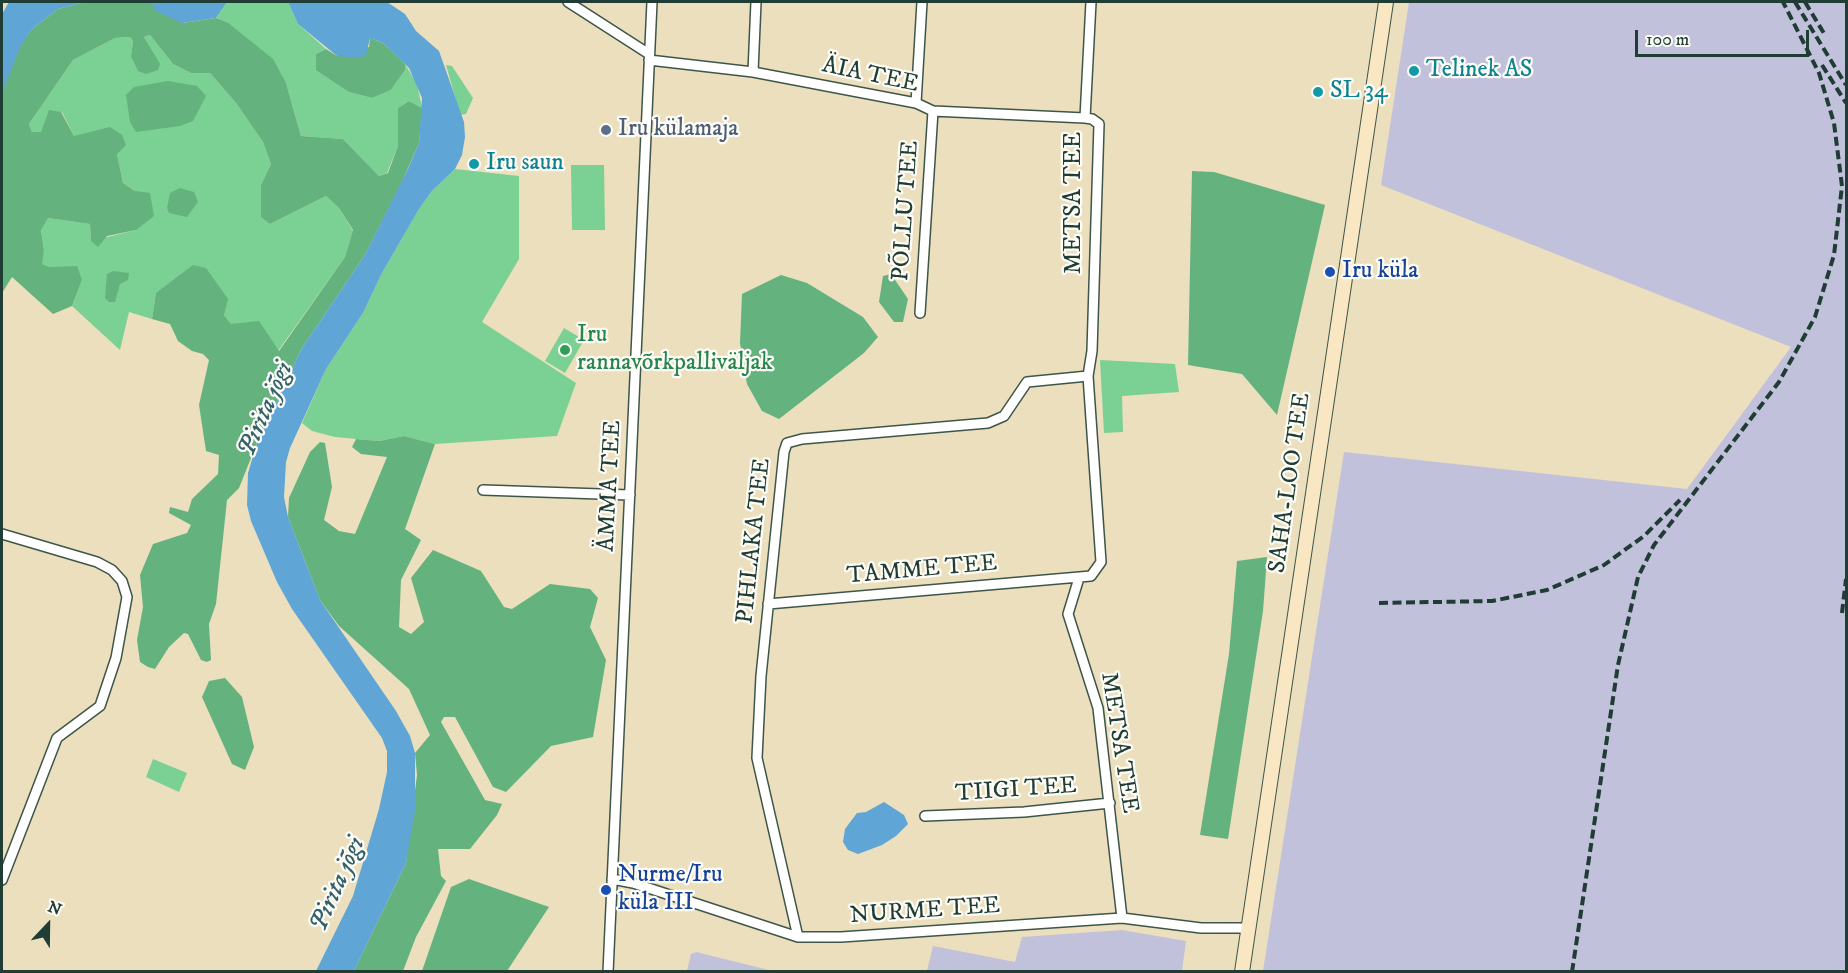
<!DOCTYPE html>
<meta charset="utf-8">
<style>
body{margin:0}
#map{position:relative;width:1848px;height:973px;overflow:hidden;background:#ebdfbd;font-family:"IM FELL DW Pica",serif}
canvas{display:block}
.frame{position:absolute;inset:0;border:3px solid #1f3d34;pointer-events:none}
.north{position:absolute;left:18px;top:895px;width:60px;height:60px;-webkit-text-stroke:4px #fdfcf7;paint-order:stroke;rotate:22deg;font-size:16px;font-weight:700;line-height:24px;text-align:center;color:#1f3d34}
.north::after{content:'';display:block;margin:auto;width:21px;height:27px;background:#1f3d34;clip-path:polygon(50% 0,100% 100%,50% 72%,0 100%)}
.scale{position:absolute;left:1635px;top:30px;width:174px;height:27px;box-sizing:border-box;border:3px solid #1f3d34;border-top:0;padding-left:8px;font-size:18px;line-height:21px;white-space:nowrap;color:#1f3d34;-webkit-text-stroke:4px #fdfcf7;paint-order:stroke}
</style>
<div id="map">
<canvas width="1848" height="973"></canvas>
<div class="frame"></div>
<div class="north">N</div>
<div class="scale">100 m</div>
</div>
<script>
const ctx = document.querySelector('canvas').getContext('2d');
ctx.lineJoin = 'round';
function fill(path, color) {
  ctx.fillStyle = color;
  ctx.fill(path, 'evenodd');
}
function toPath(rows) {
  const path = new Path2D();
  for (const r of rows) {
    path.moveTo(r[0], r[1]);
    for (let i = 2; i < r.length; i += 2) path.lineTo(r[i], r[i + 1]);
  }
  return path;
}
function strokePath(path, color, width, dash) {
  ctx.strokeStyle = color;
  ctx.lineWidth = width;
  ctx.lineCap = dash ? 'butt' : 'round';
  ctx.setLineDash(dash || []);
  ctx.stroke(path);
}
function drawText(font, color, halo, rows, align = 'center') {
  ctx.font = font + ' "IM FELL DW Pica",serif';
  ctx.lineWidth = 4.5;
  ctx.setLineDash([]);
  ctx.textBaseline = 'middle';
  ctx.strokeStyle = halo;
  ctx.fillStyle = color;
  for (const [text, x, y, turn = 0] of rows) {
    ctx.save();
    ctx.translate(x, y);
    ctx.rotate((+turn || 0) * Math.PI / 180);
    ctx.textAlign = isNaN(turn) ? turn : align;
    if (halo) ctx.strokeText(text, 0, 0);
    ctx.fillText(text, 0, 0);
    ctx.restore();
  }
}
fill(toPath([
 [1409,2,1846,2,1846,971,1263,971,1344,452,1687,489,1791,347,1381,185],
 [1122,930,1186,941,1182,971,927,971,933,946,1015,962,1022,937],
 [697,952,704,954,773,971,687,971,691,954]
]), '#c2c1dc');
fill(toPath([
 [227,2,288,2,298,24,326,49,316,54,349,92,372,98,391,90,405,70,405,64,417,84,422,108,409,101,398,108,398,146,387,173,379,176,343,139,301,136,286,83,227,22,216,18],
 [150,35,173,64,191,73,210,73,236,103,263,142,271,164,261,185,270,224,326,196,339,208,353,231,345,257,278,351,231,324,224,315,156,293,152,319,129,312,120,350,72,306,82,280,41,264,44,250,41,229,48,218,90,224,91,241,136,230,135,191,123,183,117,154,74,136,62,112,41,132,32,132,29,124,73,60,115,38,130,37,133,41,131,56,159,64,144,37],
 [446,65,452,66,473,98,466,114,460,115],
 [571,165,604,165,605,230,572,230],
 [455,169,519,176,519,259,482,322,576,383,557,436,435,444,404,436,379,441,335,437,312,431,302,423,326,369,363,313,382,273,419,209,432,191],
 [564,328,584,340,565,373,545,361],
 [1100,360,1175,364,1179,392,1122,396,1123,432,1104,433],
 [153,759,187,773,179,792,146,777]
]), '#7bd094');
fill(toPath([
 [85,2,152,3,182,23,216,18,227,22,273,59,286,83,301,136,343,139,379,176,388,173,398,146,398,108,409,101,422,108,419,143,402,182,365,255,302,348,257,443,239,488,227,500,216,604,209,624,211,660,207,662,201,660,188,634,184,633,169,647,155,669,148,667,140,662,137,640,143,607,140,575,153,544,187,533,191,525,169,513,170,507,188,512,192,499,218,474,219,455,206,451,199,405,209,360,203,354,192,351,178,341,170,324,152,319,156,293,193,265,206,268,228,299,224,315,231,324,259,321,279,351,345,257,353,230,339,208,326,196,270,224,261,217,261,185,271,164,263,142,236,103,210,73,191,73,173,64,150,35,144,37,160,64,158,70,146,74,138,71,131,56,133,41,130,37,115,38,73,60,29,124,32,132,41,132,49,110,61,112,74,136,110,127,122,135,126,145,117,154,123,183,135,191,150,193,154,216,136,230,107,236,98,247,91,241,90,224,48,218,41,230,44,250,42,264,49,267,77,266,82,280,72,306,53,314,12,277,2,293,2,91,21,44,32,29,58,9],
 [370,38,383,43,405,64,405,70,391,90,372,98,349,92,316,70,316,54,326,49,337,56,369,47],
 [168,81,197,86,206,96,193,121,180,126,136,132,130,122,126,95,134,87],
 [1192,171,1214,172,1325,205,1277,415,1242,374,1188,365],
 [180,188,194,192,198,202,187,217,169,213,167,208,170,193],
 [113,271,129,273,128,280,120,284,115,302,109,302,105,298,107,274],
 [891,274,908,299,903,322,894,322,879,302,883,276],
 [781,275,807,283,863,317,878,337,864,353,779,419,762,411,747,384,740,343,742,294],
 [404,436,435,444,405,529,421,540,401,580,399,627,411,634,424,622,411,578,433,550,481,571,504,607,512,609,550,584,590,589,598,598,590,627,606,660,593,737,551,746,506,792,493,787,455,717,444,717,441,722,485,800,502,804,497,815,470,849,438,849,441,876,446,881,416,937,403,971,354,971,406,863,417,775,415,753,430,735,409,689,339,626,320,600,288,517,289,498,310,452,320,442,325,443,332,487,324,520,339,531,355,534,387,457,361,454,352,447,356,439,379,441],
 [1267,557,1263,611,1228,839,1200,835,1229,654,1237,561],
 [225,678,242,697,254,747,245,770,232,764,202,697,209,681],
 [469,879,549,907,507,971,422,971,451,887]
]), '#64b27e');
fill(toPath([
 [9,2,85,2,58,9,32,29,21,45,2,93,2,14],
 [144,2,227,2,216,18,182,23,156,11,152,3],
 [288,2,387,2,405,14,416,31,439,51,464,122,465,137,462,155,455,169,432,191,419,209,382,273,363,313,326,369,290,448,286,462,284,497,288,517,320,600,396,711,410,736,415,753,415,810,406,863,354,971,316,971,353,896,379,809,387,772,387,751,382,738,292,609,277,582,251,521,247,505,248,473,257,443,302,348,365,255,408,169,419,143,422,98,409,68,383,43,370,38,366,55,357,58,337,56,298,24],
 [884,802,904,815,908,824,896,836,882,845,858,854,848,850,843,842,845,829,857,813,866,812]
]), '#5fa5d5');
const street = toPath([
 [568,2,649,54],
 [649,60,753,72,916,103,933,111,1085,118],
 [753,72,756,2],
 [916,103,922,2],
 [920,313,933,111],
 [483,490,630,495],
 [2,534,97,562,112,570,122,581,127,597,116,658,100,706,57,738,2,880],
 [1079,578,1068,614,1098,708,1122,918],
 [768,604,1091,576,1101,562,1088,376],
 [925,816,1024,812,1110,803],
 [612,879,633,883,798,937,841,937,1122,918,1201,928,1249,928],
 [798,937,757,758,761,676,784,452,787,443,802,439,988,423,1004,416,1027,382,1088,376,1092,351,1099,124,1092,119,1085,118,1091,2],
 [608,972,652,2]
]);
const secondary = toPath([
 [1242,972,1386,2]
]);
strokePath(street, '#3e5549', 12);
strokePath(secondary, '#3e5549', 16);
strokePath(street, '#fff', 9);
strokePath(secondary, '#f9e7c3', 14);
strokePath(toPath([
 [1795,2,1846,85],
 [1805,2,1825,35],
 [1822,65,1846,103],
 [1379,603,1492,601,1547,590,1604,565,1644,536,1680,500],
 [1842,613,1846,579],
 [1572,972,1618,665,1638,577,1654,545,1779,382,1815,317,1834,255,1842,186,1834,123,1819,73,1783,2]
]), '#1f3d34', 4, [9, 4.5]);
for (const [x, y, r, color] of [
 [1414,71,6,"#0f9aa8"],
 [1318,92,6,"#0f9aa8"],
 [606,130,6,"#5c6f8a"],
 [474,164,6,"#0f9aa8"],
 [1330,272,6,"#1a4fb4"],
 [565,350,6,"#2e9e5b"],
 [606,890,6,"#1a4fb4"]
]) {
  const dot = new Path2D();
  dot.arc(x, y, r, 0, 2 * Math.PI);
  ctx.fillStyle = color;
  ctx.fill(dot);
  strokePath(dot, '#fdfcf7', 2);
}
drawText('24px', '#0d838f', '#fdfcf7', [
 ["Telinek AS",1426,71],
 ["SL 34",1330,92],
 ["Iru saun",486,164]
], 'left');
drawText('24px', '#1f3d34', '#fdfcf7', [
 ["ÄIA TEE",870,76,12],
 ["METSA TEE",1075,203,-90],
 ["PÕLLU TEE",907,211,-86],
 ["SAHA-LOO TEE",1291,483,-82],
 ["ÄMMA TEE",611,486,-87],
 ["PIHLAKA TEE",755,541,-84],
 ["TAMME TEE",922,571,-5],
 ["METSA TEE",1118,743,81],
 ["TIIGI TEE",1016,791,-4],
 ["NURME TEE",925,912,-4]
]);
drawText('24px', '#4e5e75', '#fdfcf7', [
 ["Iru külamaja",618,130]
], 'left');
drawText('24px', '#164399', '#fdfcf7', [
 ["Iru küla",1342,272],
 ["Nurme/Iru",618,876],
 ["küla III",618,904]
], 'left');
drawText('24px', '#27864d', '#fdfcf7', [
 ["Iru",577,336],
 ["rannavõrkpalliväljak",577,364]
], 'left');
drawText('italic 26px', '#35616c', '#fdfcf7', [
 ["Pirita jõgi",267,410,-66],
 ["Pirita jõgi",339,885,-66]
]);
</script>
